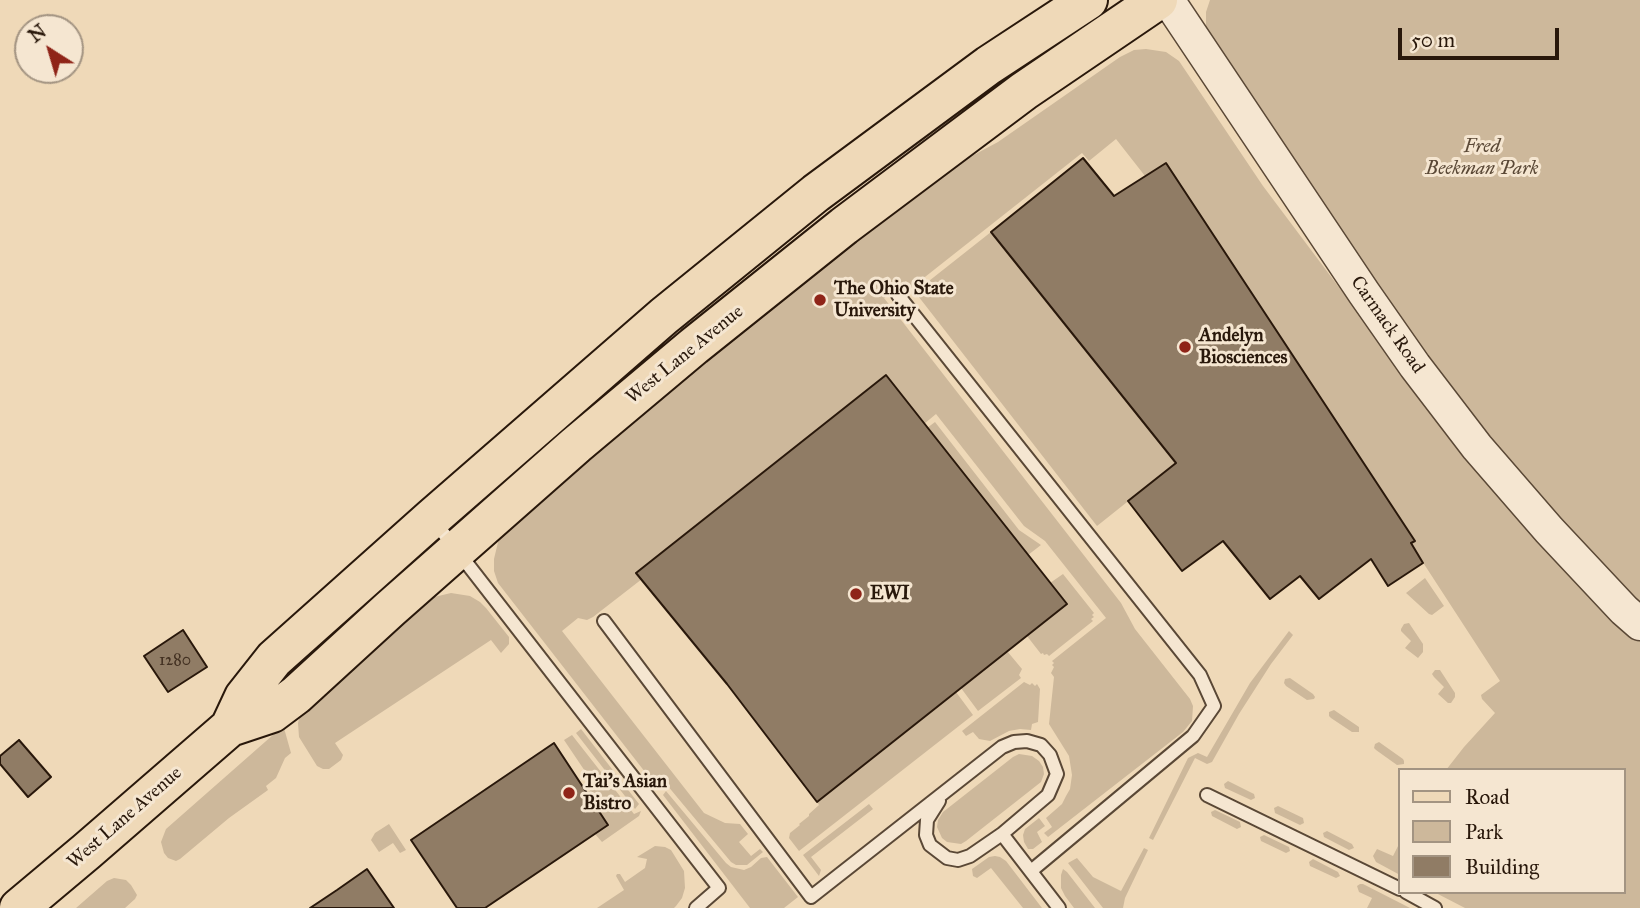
<!DOCTYPE html>
<style>
body{margin:0}
#map{position:relative;width:1640px;height:908px;overflow:hidden;background:#efd9b8;font-family:"IM FELL Great Primer",serif}
canvas{display:block}
.legend{position:absolute;left:1398px;top:768px;width:228px;height:126px;box-sizing:border-box;background:#f5e6d1;border:2px solid #a39482;margin:0;padding:9px 12px;list-style:none;font-size:21px;color:#29180b}
.legend li{display:flex;align-items:center;gap:14px;height:35px}
.legend b{width:35px;border:2px solid #a39482}
.north{position:absolute;left:14px;top:14px;width:70px;height:70px;box-sizing:border-box;background:#f5e6d1;border:2px solid #a39482;border-radius:50%;rotate:323deg;font-size:19px;font-weight:700;line-height:28px;text-align:center;color:#29180b}
.north::after{content:'';display:block;margin:auto;width:24px;height:32px;background:#8f2418;clip-path:polygon(50% 0,100% 100%,50% 72%,0 100%)}
.scale{position:absolute;left:1398px;top:28px;width:161px;height:32px;box-sizing:border-box;border:4px solid #29180b;border-top:0;padding-left:9px;font-size:21px;line-height:24px;white-space:nowrap;color:#29180b;-webkit-text-stroke:5px #f5e6d1;paint-order:stroke}
</style>
<div id="map">
<canvas width="1640" height="908"></canvas>
<ul class="legend">
<li><b style="height:9px;background:#efd9b8"></b>Road</li>
<li><b style="height:19px;background:#cdb89b"></b>Park</li>
<li><b style="height:19px;background:#907c65"></b>Building</li>
</ul>
<div class="north">N</div>
<div class="scale">50 m</div>
</div>
<script>
const ctx = document.querySelector('canvas').getContext('2d');
ctx.lineJoin = 'round';
function fill(path, color) {
  ctx.fillStyle = color;
  ctx.fill(path, 'evenodd');
}
function toPath(rows) {
  const path = new Path2D();
  for (const r of rows) {
    path.moveTo(r[0], r[1]);
    for (let i = 2; i < r.length; i += 2) path.lineTo(r[i], r[i + 1]);
  }
  return path;
}
function strokePath(path, color, width, dash) {
  ctx.strokeStyle = color;
  ctx.lineWidth = width;
  ctx.lineCap = dash ? 'butt' : 'round';
  ctx.setLineDash(dash || []);
  ctx.stroke(path);
}
function drawText(font, color, halo, rows, align = 'center') {
  ctx.font = font + ' "IM FELL Great Primer",serif';
  ctx.lineWidth = 6;
  ctx.setLineDash([]);
  ctx.textBaseline = 'middle';
  ctx.strokeStyle = halo;
  ctx.fillStyle = color;
  for (const [text, x, y, turn = 0] of rows) {
    ctx.save();
    ctx.translate(x, y);
    ctx.rotate((+turn || 0) * Math.PI / 180);
    ctx.textAlign = isNaN(turn) ? turn : align;
    if (halo) ctx.strokeText(text, 0, 0);
    ctx.fillText(text, 0, 0);
    ctx.restore();
  }
}
fill(toPath([
 [1210,0,1640,0,1640,604,1497,452,1406,332,1222,55,1206,27,1206,12],
 [1146,49,1166,52,1179,61,1263,186,1407,378,1614,616,1640,641,1640,908,1465,908,1434,892,1624,892,1624,770,1446,770,1464,747,1495,713,1482,699,1481,695,1500,681,1411,544,1415,540,1166,163,1145,176,1116,139,1089,161,1082,153,911,288,906,281,884,298,1121,603,1135,629,1190,699,1193,706,1192,721,1183,732,1048,837,1044,833,1052,827,1046,818,1062,804,1066,796,1070,789,1072,775,1069,756,1049,724,1054,677,1051,673,1054,667,1052,665,1054,663,1052,661,1106,618,1045,541,1024,526,936,414,924,424,886,376,637,572,642,579,593,617,587,620,578,618,562,631,704,813,725,823,740,824,748,834,739,842,751,856,760,849,763,852,747,865,736,865,731,862,667,785,659,790,498,583,494,571,494,559,499,538,705,356,942,172,998,142,1120,57,1134,50],
 [991,232,1176,463,1097,526,915,292],
 [935,422,1019,530,1041,545,1028,555,927,428],
 [1063,574,1094,613,1092,615,1094,617,1091,619,1093,621,1049,656,1047,654,1044,655,1043,653,1041,654,1027,636,1066,605,1050,583],
 [1425,578,1444,606,1432,615,1429,614,1406,593],
 [451,593,470,596,480,602,486,608,509,637,509,644,501,653,491,640,335,743,343,755,341,760,329,769,323,769,317,766,299,737,298,723,300,715,430,598],
 [1409,623,1423,644,1423,652,1418,658,1405,648,1411,641,1401,631,1401,629,1404,624],
 [1289,631,1293,635,1271,664,1239,714,1212,762,1207,764,1195,758,1153,840,1149,838,1188,758,1198,753,1207,757,1250,683],
 [1007,651,1022,669,1019,675,1021,678,978,711,961,688],
 [1435,670,1440,670,1455,693,1455,697,1451,703,1448,703,1438,694,1444,687,1434,677,1432,674],
 [1290,678,1313,694,1315,697,1314,699,1307,700,1286,686,1284,683,1285,679],
 [1024,682,1030,685,1032,683,1035,686,1037,684,1040,689,1038,722,1032,724,1031,730,1020,729,1009,731,990,741,979,739,973,732,966,736,962,731],
 [956,692,973,715,799,851,789,838,790,833,800,825,799,824,809,816,809,814,819,805,817,802],
 [1334,710,1359,727,1359,732,1352,732,1331,718,1329,716,1329,712],
 [282,727,284,728,291,753,285,758,276,778,266,786,268,790,229,818,180,859,176,861,168,858,164,853,161,842,166,829],
 [581,729,639,804,635,809,576,733],
 [572,735,634,814,641,811,639,816,602,842,595,834,608,825,587,793,595,786,564,740],
 [1379,742,1403,759,1404,761,1404,764,1397,765,1376,750,1374,748,1375,744],
 [1019,754,1032,756,1039,761,1043,767,1044,774,1041,782,966,841,961,844,947,842,942,838,937,827,938,820,943,812,1013,757],
 [1228,781,1254,794,1255,798,1251,800,1225,788,1224,784],
 [666,791,726,863,731,867,744,870,751,867,761,858,767,857,798,897,784,908,750,908,663,795],
 [869,804,873,809,811,857,821,870,819,876,803,855],
 [1278,806,1303,818,1304,823,1300,825,1275,813,1274,808],
 [1215,810,1240,822,1241,827,1237,829,1212,816,1211,812],
 [1039,818,1045,826,1037,832,1042,842,1033,849,1028,849,1024,842,1023,835,1025,829],
 [389,824,406,850,400,853,393,843,379,852,371,840,375,833],
 [1327,831,1352,844,1354,848,1349,850,1324,837,1323,833],
 [1264,835,1289,847,1290,851,1286,853,1261,841,1260,837],
 [1400,842,1400,875,1376,862,1373,856,1377,849,1393,856],
 [655,846,665,847,671,850,684,871,685,888,682,898,676,906,674,908,597,908,624,890,616,876,617,874,620,874,625,882,645,868,647,859,637,857],
 [1144,848,1148,850,1125,898,1123,908,1103,908,1068,863,1077,858,1093,877,1121,891],
 [995,856,1000,857,1006,861,1042,908,1023,908,991,868,977,878,973,876,972,869,989,857],
 [1313,859,1338,872,1340,876,1336,878,1310,866,1309,862],
 [1063,869,1067,872,1095,908,1074,908,1065,896,1061,888,1061,875],
 [114,878,126,880,131,885,137,895,135,899,125,908,76,908,107,881],
 [1360,884,1363,884,1410,908,1367,908,1372,898,1359,892,1357,886]
]), '#cdb89b');
const building = toPath([
 [1083,158,1114,196,1166,163,1415,541,1411,543,1423,563,1388,586,1371,559,1319,599,1300,576,1270,599,1223,541,1182,571,1128,501,1176,463,991,232,1083,158],
 [886,375,1067,604,817,802,727,684,636,573,886,375],
 [183,630,207,667,168,692,144,656,183,630],
 [19,740,51,777,28,797,0,764,0,756,19,740],
 [554,743,608,825,485,908,457,908,411,840,554,743],
 [367,869,394,908,310,908,337,890,367,869]
]);
fill(building, '#907c65');
strokePath(building, '#29180b', 2);
const service = toPath([
 [898,295,1200,675,1214,706,1193,736,1031,871],
 [434,521,719,888,696,908],
 [604,621,811,897,1002,747,1014,742,1027,741,1041,745,1050,755,1057,774,1048,795,1002,834,1059,908],
 [1207,795,1400,889],
 [939,801,927,820,926,835,930,845,947,858,958,860,970,856,1002,834],
 [1406,892,1435,908]
]);
const tertiary = toPath([
 [1168,0,1364,293,1415,366,1477,447,1549,530,1624,610,1640,624]
]);
const primary = toPath([
 [230,727,244,697,274,659,432,518,664,316,816,193,989,65,1088,0],
 [19,908,87,851,230,727,272,713,296,695,390,609,576,445,694,346,844,226,1024,91,1158,0]
]);
strokePath(service, '#5a4836', 16);
strokePath(tertiary, '#5a4836', 35);
strokePath(primary, '#29180b', 42);
strokePath(service, '#f5e6d1', 12);
strokePath(tertiary, '#f5e6d1', 32);
strokePath(primary, '#efd9b8', 38);
for (const [x, y, r, color] of [
 [820,300,7,"#8f2418"],
 [1185,347,7,"#8f2418"],
 [856,594,7,"#8f2418"],
 [569,793,7,"#8f2418"]
]) {
  const dot = new Path2D();
  dot.arc(x, y, r, 0, 2 * Math.PI);
  ctx.fillStyle = color;
  ctx.fill(dot);
  strokePath(dot, '#f5e6d1', 2.5);
}
drawText('16px', '#433122', null, [
 ["1280",175,661]
]);
drawText('italic 19px', '#5a4836', '#f5e6d1', [
 ["Fred",1482,147],
 ["Beekman Park",1482,169]
]);
drawText('bold 19px', '#29180b', '#f5e6d1', [
 ["The Ohio State",834,289],
 ["University",834,311],
 ["Andelyn",1199,336],
 ["Biosciences",1199,358],
 ["EWI",870,594],
 ["Tai's Asian",583,782],
 ["Bistro",583,804]
], 'left');
drawText('19px', '#29180b', '#f5e6d1', [
 ["Carmack Road",1387,325,55],
 ["West Lane Avenue",685,355,-39],
 ["West Lane Avenue",125,818,-41]
]);
</script>
